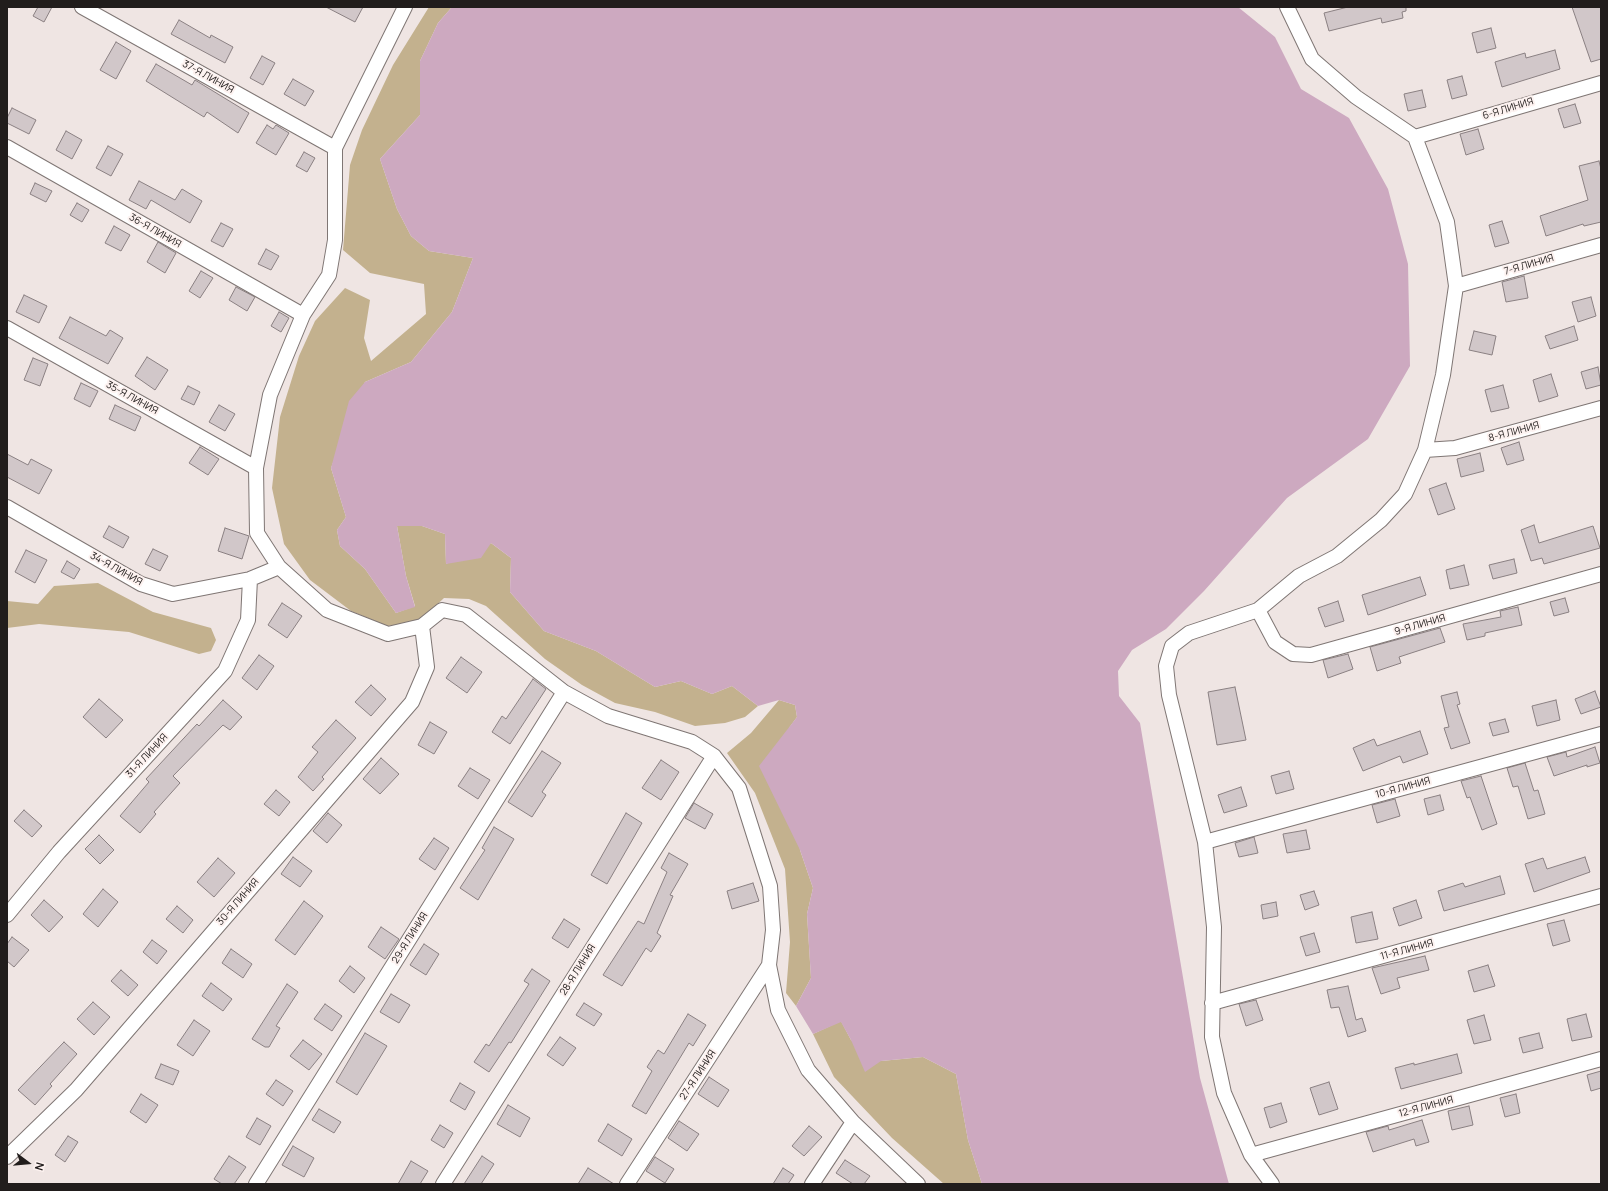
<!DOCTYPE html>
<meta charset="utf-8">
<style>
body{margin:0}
#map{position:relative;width:1608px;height:1191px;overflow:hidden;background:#efe5e3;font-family:Manrope,sans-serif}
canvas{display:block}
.frame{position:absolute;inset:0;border:8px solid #211d1c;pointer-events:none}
.north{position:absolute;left:8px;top:1143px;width:40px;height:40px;-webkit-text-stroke:3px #fdf2f0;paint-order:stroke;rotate:106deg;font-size:11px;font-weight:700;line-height:16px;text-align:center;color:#211d1c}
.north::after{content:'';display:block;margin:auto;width:14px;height:18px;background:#211d1c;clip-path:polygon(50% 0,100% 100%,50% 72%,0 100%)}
</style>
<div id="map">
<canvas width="1608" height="1191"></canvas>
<div class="frame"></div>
<div class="north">N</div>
</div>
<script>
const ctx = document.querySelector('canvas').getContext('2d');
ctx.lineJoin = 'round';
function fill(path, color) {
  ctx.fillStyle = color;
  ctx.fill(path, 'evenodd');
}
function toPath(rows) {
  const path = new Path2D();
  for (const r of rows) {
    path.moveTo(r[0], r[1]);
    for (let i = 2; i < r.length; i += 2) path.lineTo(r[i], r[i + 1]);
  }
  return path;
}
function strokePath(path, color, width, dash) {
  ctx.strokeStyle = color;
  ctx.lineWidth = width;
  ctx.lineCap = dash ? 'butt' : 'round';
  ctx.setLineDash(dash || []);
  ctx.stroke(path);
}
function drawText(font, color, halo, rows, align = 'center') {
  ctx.font = font + ' Manrope,sans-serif';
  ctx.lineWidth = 4;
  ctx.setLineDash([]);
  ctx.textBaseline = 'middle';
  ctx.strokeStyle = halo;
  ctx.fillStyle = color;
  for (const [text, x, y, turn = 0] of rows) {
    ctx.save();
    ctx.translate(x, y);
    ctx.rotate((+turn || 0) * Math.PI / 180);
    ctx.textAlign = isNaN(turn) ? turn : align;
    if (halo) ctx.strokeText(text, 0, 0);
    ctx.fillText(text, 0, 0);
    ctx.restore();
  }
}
fill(toPath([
 [429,7,452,7,438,23,420,61,420,115,380,159,397,209,411,236,429,251,473,258,452,312,411,362,365,382,331,468,346,517,337,530,340,546,365,569,396,613,415,606,406,576,397,526,422,526,445,534,446,564,491,543,511,558,510,592,544,631,596,651,655,687,681,681,712,694,732,686,758,706,745,717,725,723,695,726,655,712,615,703,582,685,545,659,486,606,469,599,444,598,425,616,410,624,387,626,351,611,310,580,284,544,272,488,280,417,299,356,315,321,345,288,370,300,364,338,371,361,426,314,424,284,370,273,343,250,350,165,362,130,393,65],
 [98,583,153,612,211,628,216,640,211,651,199,654,129,632,39,624,7,628,7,601,38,604,54,586],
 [779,700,795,705,797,717,789,728,800,850,813,888,807,914,811,978,796,1006,786,993,790,942,785,869,755,793,727,753,751,733],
 [841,1021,851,1040,881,1061,923,1057,956,1074,968,1140,982,1184,944,1184,892,1138,834,1077,813,1034]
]), '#c3b18e');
fill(toPath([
 [452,7,1238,7,1275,37,1301,89,1349,118,1388,189,1408,264,1410,366,1368,439,1287,498,1204,591,1166,629,1132,650,1118,671,1119,696,1140,723,1200,1078,1229,1184,982,1184,968,1140,956,1074,923,1057,881,1061,865,1072,851,1040,841,1022,813,1034,796,1006,811,978,807,914,813,888,800,850,759,766,797,717,795,705,779,700,758,706,732,686,712,694,681,681,655,687,596,651,544,631,510,592,511,558,491,543,481,558,446,564,445,534,422,526,397,526,406,576,415,607,396,613,365,569,340,546,337,530,346,517,331,468,349,401,365,382,411,362,452,312,473,258,429,251,411,236,397,209,380,159,420,115,420,61,438,23]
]), '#cda9c0');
const building = toPath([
 [38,7,52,7,44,22,33,16,38,7],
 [326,7,363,7,355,22,326,7],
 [1348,7,1406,7,1406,11,1402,12,1403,18,1382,23,1381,18,1329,31,1324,13,1348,7],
 [1572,7,1601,7,1601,59,1591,62,1572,7],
 [179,20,210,38,211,35,233,47,225,63,171,34,179,20],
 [1491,28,1496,48,1477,53,1472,33,1491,28],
 [116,42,131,51,116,79,100,70,116,42],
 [1555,50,1560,69,1502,87,1495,62,1525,53,1526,58,1555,50],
 [262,56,275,63,263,85,250,78,262,56],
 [156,64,192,85,195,80,249,113,238,133,207,112,204,117,146,81,156,64],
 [1462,76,1467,95,1452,99,1447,80,1462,76],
 [293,79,314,91,305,106,284,94,293,79],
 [1422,90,1426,107,1408,111,1404,94,1422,90],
 [1575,104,1581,123,1564,128,1558,109,1575,104],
 [12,108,36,120,29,134,7,123,7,118,12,108],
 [267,125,273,129,276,125,289,133,276,155,256,143,267,125],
 [1478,129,1484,149,1466,155,1460,134,1478,129],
 [66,131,82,140,72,159,56,150,66,131],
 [108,146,123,154,111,176,96,168,108,146],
 [304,152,315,158,307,172,296,166,304,152],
 [1599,161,1601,169,1601,222,1584,226,1583,224,1546,236,1540,216,1588,200,1579,166,1599,161],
 [139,181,175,200,182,189,202,201,190,223,151,200,146,209,129,200,139,181],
 [35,183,52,191,46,202,30,194,35,183],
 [77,203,89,210,82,222,70,215,77,203],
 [1502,221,1509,243,1495,247,1489,225,1502,221],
 [221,223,233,229,223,247,211,241,221,223],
 [114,226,130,235,121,251,105,243,114,226],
 [158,242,176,253,165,273,147,262,158,242],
 [266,249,279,256,271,270,258,264,266,249],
 [201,271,213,278,200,298,189,291,201,271],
 [1524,276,1528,298,1506,302,1502,282,1524,276],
 [236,287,255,297,247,311,229,300,236,287],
 [24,295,47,306,39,323,16,312,24,295],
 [1591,297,1596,316,1578,322,1572,302,1591,297],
 [279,312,289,318,281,332,271,326,279,312],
 [70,317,106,336,110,330,123,338,108,364,59,338,70,317],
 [1574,326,1578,340,1550,349,1545,336,1574,326],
 [1474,331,1496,336,1492,355,1469,350,1474,331],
 [147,357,168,370,155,390,135,376,147,357],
 [33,358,48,364,40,386,24,380,33,358],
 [1598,367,1601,385,1586,389,1581,372,1598,367],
 [1551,374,1558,396,1539,402,1533,380,1551,374],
 [81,383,98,391,90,407,74,399,81,383],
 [1503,385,1509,408,1491,412,1485,390,1503,385],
 [188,386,200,392,194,405,181,399,188,386],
 [115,405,141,417,135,431,109,419,115,405],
 [219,405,235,414,225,431,209,422,219,405],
 [1519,442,1524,460,1507,465,1501,448,1519,442],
 [200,447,219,459,208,475,189,463,200,447],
 [1480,453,1484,471,1461,477,1457,459,1480,453],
 [7,454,28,465,31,459,52,470,39,494,7,477,7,454],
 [1446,483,1455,509,1438,515,1429,489,1446,483],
 [1534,525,1539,543,1593,526,1600,548,1544,564,1542,558,1531,561,1521,530,1534,525],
 [109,526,129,537,123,548,103,537,109,526],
 [225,528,249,536,242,559,218,551,225,528],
 [153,549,168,556,160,571,145,564,153,549],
 [26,550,47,560,35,583,15,572,26,550],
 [1514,559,1517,573,1493,579,1489,565,1514,559],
 [67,561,80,569,74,579,61,572,67,561],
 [1464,565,1469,585,1450,589,1446,570,1464,565],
 [1420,577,1426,595,1368,615,1362,595,1420,577],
 [1565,598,1569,612,1554,616,1550,602,1565,598],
 [1338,601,1344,621,1325,627,1318,608,1338,601],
 [282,603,302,616,287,638,268,625,282,603],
 [1518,607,1522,625,1485,633,1485,636,1467,640,1463,624,1501,617,1500,611,1518,607],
 [1440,628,1445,642,1399,657,1401,663,1377,671,1370,647,1440,628],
 [1348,654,1353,669,1328,678,1323,660,1348,654],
 [259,655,274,666,257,690,242,678,259,655],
 [461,657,482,672,467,693,446,678,461,657],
 [533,679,546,689,510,744,492,732,502,716,506,719,533,679],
 [371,685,386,699,371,716,355,702,371,685],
 [1235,687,1246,740,1217,745,1208,692,1235,687],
 [1595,691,1601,707,1581,714,1575,699,1595,691],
 [1457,692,1460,704,1457,705,1470,743,1451,749,1444,728,1449,727,1441,696,1457,692],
 [99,699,123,720,106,738,83,717,99,699],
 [223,700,242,717,230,730,223,725,173,776,180,783,154,812,156,814,140,833,120,816,149,782,146,779,197,724,199,726,223,700],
 [1556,700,1560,720,1537,726,1532,706,1556,700],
 [1505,719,1509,732,1493,736,1489,723,1505,719],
 [336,720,356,738,322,777,324,779,313,791,298,777,318,752,312,747,336,720],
 [430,722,447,732,434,754,418,745,430,722],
 [1420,731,1428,754,1403,763,1400,756,1363,771,1353,748,1374,739,1377,746,1420,731],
 [1595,747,1600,763,1587,767,1587,765,1554,776,1547,757,1566,752,1567,757,1595,747],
 [542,751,561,763,542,792,546,795,532,817,508,802,542,751],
 [381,758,399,774,380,794,363,779,381,758],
 [661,760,679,772,661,800,642,788,661,760],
 [1525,763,1534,791,1538,790,1545,814,1528,819,1518,786,1513,787,1507,768,1525,763],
 [470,768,490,780,478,799,458,786,470,768],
 [1289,771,1294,789,1276,794,1271,776,1289,771],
 [1481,776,1497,824,1482,830,1470,797,1467,798,1461,781,1481,776],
 [1241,787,1247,806,1224,813,1218,795,1241,787],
 [276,790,290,802,279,816,264,804,276,790],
 [1440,795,1444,810,1428,815,1424,799,1440,795],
 [1395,799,1400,816,1377,823,1372,805,1395,799],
 [694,803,713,814,705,829,685,818,694,803],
 [24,810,42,826,32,837,14,821,24,810],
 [328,813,342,825,327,843,313,831,328,813],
 [626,813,642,823,607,884,591,875,626,813],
 [494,827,514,839,478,900,460,888,485,850,482,848,494,827],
 [1306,830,1310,849,1287,853,1283,834,1306,830],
 [99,835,114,850,100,864,85,849,99,835],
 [1254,837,1258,853,1239,857,1235,843,1254,837],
 [434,838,449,848,435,870,419,859,434,838],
 [669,853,688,864,670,895,673,896,657,933,661,936,651,952,646,948,622,986,603,975,638,921,644,924,667,872,661,868,669,853],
 [293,857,312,871,300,887,281,874,293,857],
 [1585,857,1590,872,1534,892,1525,864,1543,858,1547,869,1585,857],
 [218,858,235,873,214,897,197,882,218,858],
 [1500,876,1505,894,1444,911,1438,891,1463,883,1465,887,1500,876],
 [753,883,759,901,732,909,727,891,753,883],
 [103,889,118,902,98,927,83,914,103,889],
 [1314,891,1319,905,1305,910,1300,895,1314,891],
 [44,900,63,917,49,932,31,915,44,900],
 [1416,900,1422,918,1399,926,1393,908,1416,900],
 [304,901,323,916,295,955,275,940,304,901],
 [1276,902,1278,916,1263,919,1261,905,1276,902],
 [177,906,193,920,183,933,166,919,177,906],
 [1372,912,1378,939,1356,943,1351,917,1372,912],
 [564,919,580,929,568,948,552,938,564,919],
 [1564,920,1570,941,1553,946,1547,924,1564,920],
 [381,927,399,939,385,959,368,947,381,927],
 [1314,933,1320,952,1306,956,1300,937,1314,933],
 [12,937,29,950,14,967,7,961,7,944,12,937],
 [152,940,167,951,157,964,143,952,152,940],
 [424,944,439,954,426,975,410,965,424,944],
 [231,949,252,964,243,978,222,963,231,949],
 [1425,956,1429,970,1397,978,1400,988,1381,994,1372,968,1425,956],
 [1488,965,1495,986,1474,992,1468,971,1488,965],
 [350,966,365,978,354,993,339,981,350,966],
 [532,969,550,981,511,1043,509,1042,489,1072,474,1062,486,1044,489,1046,529,984,524,981,532,969],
 [121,970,138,985,128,996,111,981,121,970],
 [211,983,232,999,223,1011,202,996,211,983],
 [287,984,298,992,276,1026,280,1028,269,1047,265,1047,252,1039,287,984],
 [1348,986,1356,1020,1362,1018,1366,1031,1348,1037,1339,1007,1331,1008,1327,990,1348,986],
 [391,994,410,1005,399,1023,380,1012,391,994],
 [1256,1000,1263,1020,1246,1026,1239,1004,1256,1000],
 [93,1002,110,1017,94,1035,77,1019,93,1002],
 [584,1003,602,1014,594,1026,576,1015,584,1003],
 [325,1004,342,1016,332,1031,314,1019,325,1004],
 [688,1014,706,1025,693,1046,689,1043,646,1114,632,1106,652,1071,647,1067,658,1050,664,1054,688,1014],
 [1586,1014,1592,1037,1572,1041,1567,1019,1586,1014],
 [1484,1015,1491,1040,1474,1044,1467,1020,1484,1015],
 [194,1020,210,1031,193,1056,177,1045,194,1020],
 [365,1033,387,1046,357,1095,336,1082,365,1033],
 [1539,1033,1543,1048,1523,1053,1519,1038,1539,1033],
 [560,1037,576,1048,563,1066,547,1055,560,1037],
 [303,1040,322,1054,309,1070,290,1056,303,1040],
 [64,1042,77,1054,50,1084,52,1086,35,1105,18,1090,64,1042],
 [1457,1054,1462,1073,1401,1089,1395,1068,1414,1063,1414,1065,1457,1054],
 [161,1064,179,1071,173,1085,155,1078,161,1064],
 [1601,1071,1601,1088,1591,1091,1587,1075,1601,1071],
 [709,1077,729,1090,718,1107,698,1094,709,1077],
 [276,1080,293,1091,283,1106,266,1094,276,1080],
 [1329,1082,1338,1109,1319,1115,1310,1088,1329,1082],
 [460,1083,475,1092,465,1110,450,1101,460,1083],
 [141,1094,158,1105,146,1123,130,1112,141,1094],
 [1516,1094,1520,1113,1505,1117,1500,1098,1516,1094],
 [1281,1103,1287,1122,1270,1128,1264,1108,1281,1103],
 [508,1105,530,1118,520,1137,497,1124,508,1105],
 [1469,1106,1473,1125,1452,1130,1448,1111,1469,1106],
 [319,1109,341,1122,334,1133,312,1120,319,1109],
 [257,1118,271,1126,260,1145,246,1137,257,1118],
 [1422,1120,1429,1142,1416,1146,1414,1139,1373,1152,1366,1132,1388,1126,1389,1130,1422,1120],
 [679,1121,699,1134,687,1151,668,1138,679,1121],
 [608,1124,632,1139,622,1156,598,1141,608,1124],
 [440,1125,453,1133,444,1148,431,1140,440,1125],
 [809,1126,822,1137,804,1156,792,1146,809,1126],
 [68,1136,78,1142,65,1162,55,1155,68,1136],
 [293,1146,314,1158,304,1177,282,1165,293,1146],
 [229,1156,246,1167,234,1184,222,1184,214,1179,229,1156],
 [482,1156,494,1164,481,1184,464,1184,482,1156],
 [655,1157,674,1169,665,1183,646,1171,655,1157],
 [845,1160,870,1176,864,1184,853,1184,836,1173,845,1160],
 [411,1161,428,1171,420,1184,398,1184,411,1161],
 [588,1168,614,1184,578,1184,588,1168],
 [783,1168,794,1175,788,1184,773,1184,783,1168]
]);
fill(building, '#d1c7c9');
strokePath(building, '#8a8082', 1);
const street = toPath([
 [82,7,335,148],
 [405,7,335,148,335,240,329,275,303,315,270,395,256,468,257,533,279,567,327,610,388,634,422,626,442,610,466,615,564,692,608,716,692,742,714,756,739,788,770,886,773,930,769,965,778,1010,808,1070,853,1122,918,1184],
 [1415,137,1601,83],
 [7,147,303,315],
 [1456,286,1601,245],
 [7,328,256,468],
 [1425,450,1455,448,1601,408],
 [7,507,141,584,173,594,250,579,279,567],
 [1258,610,1275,642,1293,654,1311,655,1601,574],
 [1205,842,1601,734],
 [7,915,59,852,225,671,248,620,250,579],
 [1212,1003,1601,896],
 [1251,1155,1601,1059],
 [7,1157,76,1090,412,702,427,667,422,626],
 [256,1184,564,692],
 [443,1184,714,756],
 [627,1184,769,965],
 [812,1184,853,1122],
 [1272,1184,1251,1155,1224,1093,1212,1037,1214,927,1205,842,1169,695,1166,666,1172,646,1189,633,1258,610,1299,576,1337,556,1381,520,1405,494,1425,450,1443,375,1456,286,1447,222,1415,137,1356,97,1312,59,1287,7]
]);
strokePath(street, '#7f7674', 16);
strokePath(street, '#fff', 14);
drawText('10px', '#211d1c', '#fdf2f0', [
 ["37-Я ЛИНИЯ",208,77,29],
 ["6-Я ЛИНИЯ",1508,109,-17],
 ["36-Я ЛИНИЯ",155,231,30],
 ["7-Я ЛИНИЯ",1529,265,-16],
 ["35-Я ЛИНИЯ",132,398,29],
 ["8-Я ЛИНИЯ",1514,432,-15],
 ["34-Я ЛИНИЯ",116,569,29],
 ["9-Я ЛИНИЯ",1420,625,-16],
 ["31-Я ЛИНИЯ",147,756,-47],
 ["10-Я ЛИНИЯ",1403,788,-15],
 ["30-Я ЛИНИЯ",238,902,-49],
 ["29-Я ЛИНИЯ",410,938,-58],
 ["11-Я ЛИНИЯ",1407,950,-15],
 ["28-Я ЛИНИЯ",578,970,-58],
 ["27-Я ЛИНИЯ",698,1075,-57],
 ["12-Я ЛИНИЯ",1426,1107,-15]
]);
</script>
